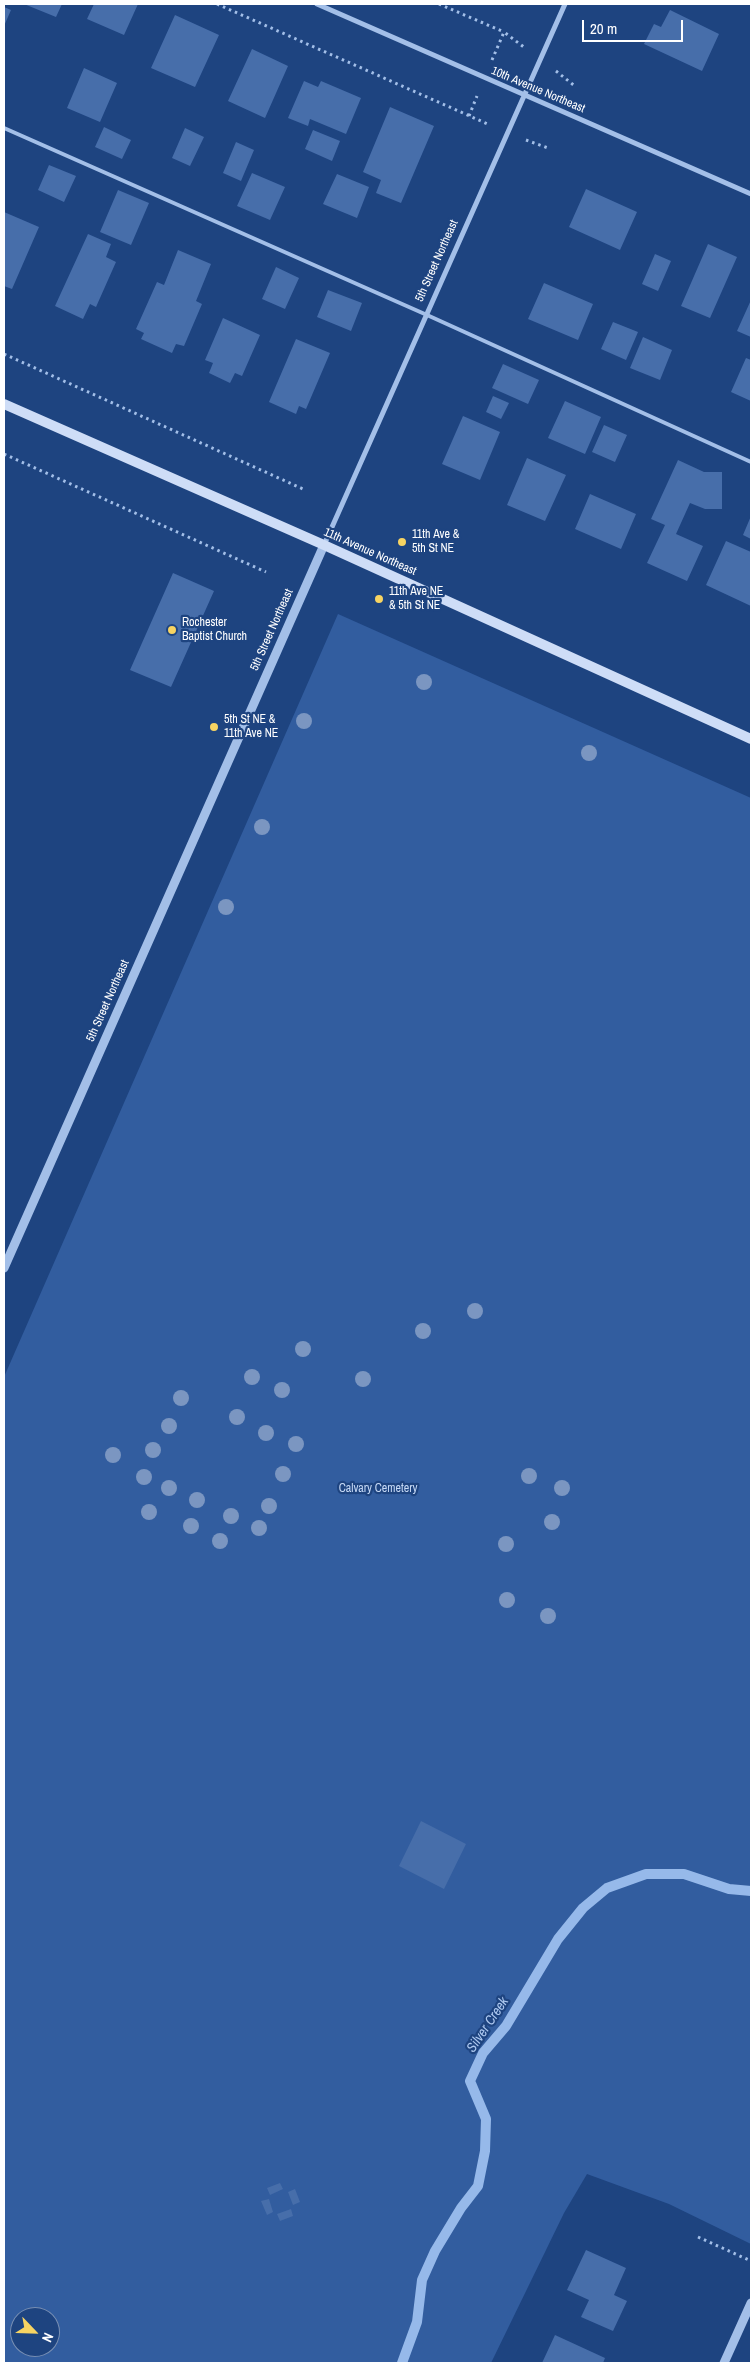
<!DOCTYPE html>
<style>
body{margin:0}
#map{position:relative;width:755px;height:2367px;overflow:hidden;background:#1e4480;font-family:"Archivo Narrow",sans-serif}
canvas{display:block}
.frame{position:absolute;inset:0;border:5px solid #fff;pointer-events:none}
.north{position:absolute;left:10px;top:2307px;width:50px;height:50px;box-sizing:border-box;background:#1e4480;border:1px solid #788fb3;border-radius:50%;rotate:114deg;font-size:14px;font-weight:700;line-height:20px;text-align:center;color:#fff}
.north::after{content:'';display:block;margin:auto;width:18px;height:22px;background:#f7d462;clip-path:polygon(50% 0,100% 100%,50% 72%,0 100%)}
.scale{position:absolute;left:582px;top:20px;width:101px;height:22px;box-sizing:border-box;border:2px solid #fff;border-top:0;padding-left:6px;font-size:15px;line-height:18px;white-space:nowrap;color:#fff;-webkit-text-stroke:4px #1e4480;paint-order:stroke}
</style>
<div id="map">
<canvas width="755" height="2367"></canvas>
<div class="frame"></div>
<div class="north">N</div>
<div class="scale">20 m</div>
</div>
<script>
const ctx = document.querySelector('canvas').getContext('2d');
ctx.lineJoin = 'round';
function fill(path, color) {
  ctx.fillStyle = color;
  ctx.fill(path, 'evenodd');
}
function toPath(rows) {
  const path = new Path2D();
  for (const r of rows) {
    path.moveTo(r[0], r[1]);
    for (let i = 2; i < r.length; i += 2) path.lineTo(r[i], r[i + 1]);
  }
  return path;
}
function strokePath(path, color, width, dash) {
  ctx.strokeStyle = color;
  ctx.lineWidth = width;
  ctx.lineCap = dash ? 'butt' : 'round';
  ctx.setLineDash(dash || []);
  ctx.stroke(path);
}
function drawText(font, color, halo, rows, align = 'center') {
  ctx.font = font + ' "Archivo Narrow",sans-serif';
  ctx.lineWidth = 4.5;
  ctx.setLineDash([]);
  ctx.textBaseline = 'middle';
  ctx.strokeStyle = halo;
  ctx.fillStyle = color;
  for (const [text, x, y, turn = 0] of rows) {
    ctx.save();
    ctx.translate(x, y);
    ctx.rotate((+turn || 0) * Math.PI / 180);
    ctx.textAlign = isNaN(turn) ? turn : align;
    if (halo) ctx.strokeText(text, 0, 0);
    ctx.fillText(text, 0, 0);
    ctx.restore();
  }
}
fill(toPath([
 [338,614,751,798,751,2244,669,2204,587,2174,564,2213,491,2363,4,2363,4,1377],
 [20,2317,50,2317,50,2347,20,2347]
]), '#325d9f');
strokePath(toPath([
 [402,2363,417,2322,422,2280,435,2251,461,2208,478,2186,485,2151,486,2119,470,2081,483,2053,506,2026,558,1939,583,1908,607,1888,646,1874,684,1874,729,1889,751,1891]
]), '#96b9ea', 10);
fill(toPath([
 [24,4,62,4,56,17],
 [94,4,138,4,124,35,87,19],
 [4,7,11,10,4,26],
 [670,10,719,34,702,71,644,44,654,24,661,27],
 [175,15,219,35,195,87,151,68],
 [252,49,288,66,265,118,228,101],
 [84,68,117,83,100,122,67,108],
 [304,81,318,87,321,81,361,98,346,134,310,119,308,126,288,118],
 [390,107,434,126,401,203,376,193,381,180,363,172],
 [104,127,131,140,122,159,95,147],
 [185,128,204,137,190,166,172,158],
 [313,130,340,141,332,161,305,149],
 [236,142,254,150,241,181,223,173],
 [49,165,76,176,64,202,38,190],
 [252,173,285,187,270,220,237,206],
 [337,174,369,187,357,218,323,204],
 [586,189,637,212,620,250,569,227],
 [118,190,149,203,131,245,100,232],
 [4,212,39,227,12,289,4,286],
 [88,234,111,244,106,257,116,262,96,307,90,304,83,319,55,306],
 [708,244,737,257,710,318,681,306],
 [178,250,211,264,196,301,202,304,184,346,176,344,172,353,141,339,144,333,136,329,157,282,164,285],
 [655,254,671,261,658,291,642,284],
 [276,267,299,278,285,309,262,299],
 [544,283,593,304,578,340,528,319],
 [328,290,362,303,351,331,317,317],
 [751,300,751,337,737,331],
 [223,318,260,335,242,376,235,373,230,383,209,373,213,363,205,360],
 [613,322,638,332,626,360,601,349],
 [643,337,672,350,660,380,630,368],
 [296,339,330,353,306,409,299,406,296,414,269,402],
 [746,358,751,360,751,401,731,392],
 [503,364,539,380,528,404,492,388],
 [493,396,509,403,501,419,486,412],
 [565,401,601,417,585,454,548,438],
 [463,416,500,432,480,480,442,464],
 [604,425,627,435,615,462,592,452],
 [527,458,566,475,545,521,507,505],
 [678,460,704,472,722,472,722,509,705,509,690,503,676,534,703,546,687,581,647,563,665,525,651,519],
 [590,494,636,514,621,549,575,529],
 [751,516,751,539,743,535],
 [726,541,751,552,751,606,706,585],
 [173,573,214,591,171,687,130,670],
 [421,1821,466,1844,444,1889,399,1866],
 [280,2183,283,2189,270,2195,267,2188],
 [295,2189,300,2202,293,2205,288,2192],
 [269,2199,273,2212,267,2215,261,2201],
 [291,2209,293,2216,280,2221,277,2214],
 [586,2250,626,2268,614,2295,627,2301,613,2331,581,2317,589,2300,567,2290],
 [555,2335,605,2358,603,2363,542,2363]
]), '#476eaa');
strokePath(toPath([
 [217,4,490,125],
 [439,4,504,32],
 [492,60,504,32,525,48],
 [556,71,576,87],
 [469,116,477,96],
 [526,140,548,148],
 [4,354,303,489],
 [4,454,266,572],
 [698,2237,751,2261]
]), '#a3bfe8', 3, [2.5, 4]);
strokePath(toPath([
 [4,128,427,315,751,462]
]), '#a3bfe8', 4);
strokePath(toPath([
 [317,4,751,194],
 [324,545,565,4]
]), '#a3bfe8', 5);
strokePath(toPath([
 [4,1268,324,545],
 [724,2363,751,2303]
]), '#a3bfe8', 9);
strokePath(toPath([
 [4,404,324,545,751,739]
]), '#ceddf7', 10);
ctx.fillStyle = '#7b96c1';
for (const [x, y] of [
 [424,682],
 [304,721],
 [589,753],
 [262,827],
 [226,907],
 [475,1311],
 [423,1331],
 [303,1349],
 [252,1377],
 [363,1379],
 [282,1390],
 [181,1398],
 [237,1417],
 [169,1426],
 [266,1433],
 [296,1444],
 [153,1450],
 [113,1455],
 [283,1474],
 [529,1476],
 [144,1477],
 [169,1488],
 [562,1488],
 [197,1500],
 [269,1506],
 [149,1512],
 [231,1516],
 [552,1522],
 [191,1526],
 [259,1528],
 [220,1541],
 [506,1544],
 [507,1600],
 [548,1616]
]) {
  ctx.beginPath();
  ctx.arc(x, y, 8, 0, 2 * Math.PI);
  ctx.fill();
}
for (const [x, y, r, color] of [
 [402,542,5,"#f7d462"],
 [379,599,5,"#f7d462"],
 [172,630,5,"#f7d462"],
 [214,727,5,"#f7d462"]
]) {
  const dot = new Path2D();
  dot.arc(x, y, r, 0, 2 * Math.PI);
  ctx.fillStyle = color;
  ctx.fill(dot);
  strokePath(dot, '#1e4480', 2);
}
drawText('12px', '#fff', '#1e4480', [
 ["10th Avenue Northeast",538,90,23],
 ["5th Street Northeast",437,261,-66],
 ["11th Avenue Northeast",370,552,24],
 ["5th Street Northeast",272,630,-66],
 ["5th Street Northeast",108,1001,-66]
]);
drawText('12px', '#fff', '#1e4480', [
 ["11th Ave &",412,535],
 ["5th St NE",412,549],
 ["11th Ave NE",389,592],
 ["& 5th St NE",389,606],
 ["Rochester",182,623],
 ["Baptist Church",182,637],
 ["5th St NE &",224,720],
 ["11th Ave NE",224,734]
], 'left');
drawText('12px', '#c7daf6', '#1e4480', [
 ["Calvary Cemetery",378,1489]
]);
drawText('italic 14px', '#aec9f0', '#1e4480', [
 ["Silver Creek",488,2025,-56]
]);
</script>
